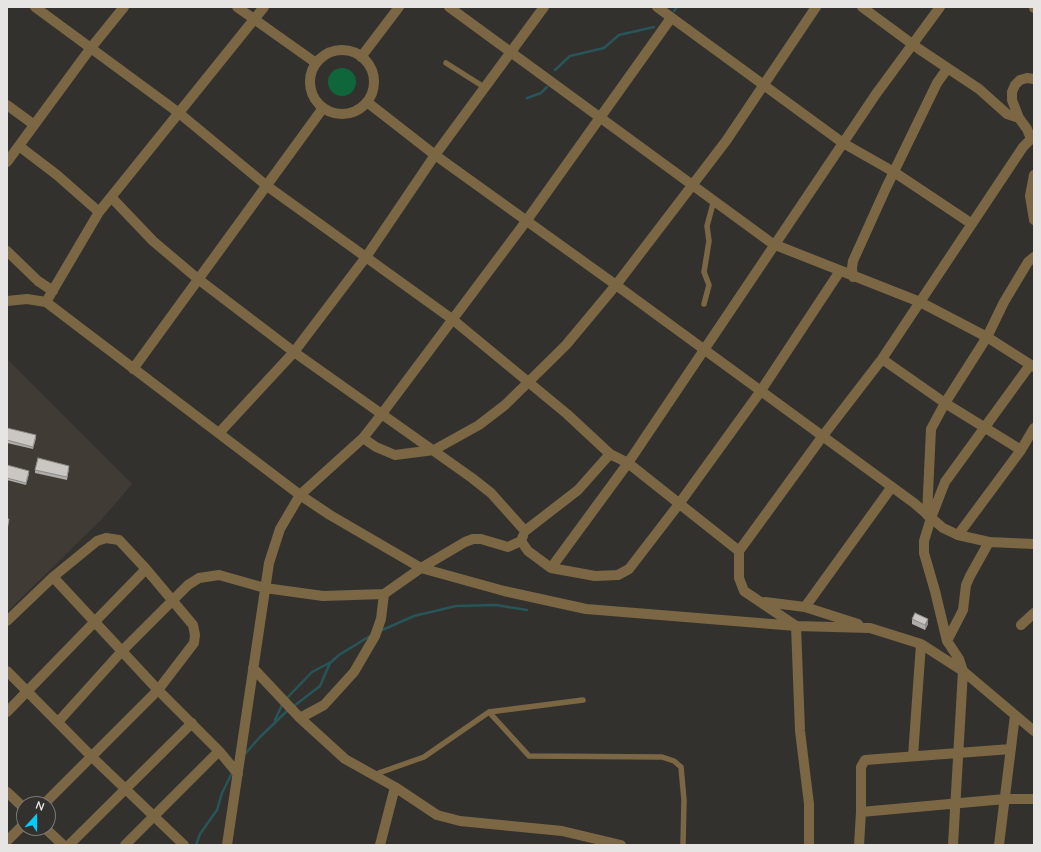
<!DOCTYPE html>
<style>
body{margin:0}
#map{position:relative;width:1041px;height:852px;overflow:hidden;background:#33312e;font-family:Mulish,sans-serif}
canvas{display:block}
.frame{position:absolute;inset:0;border:8px solid #e6e5e3;pointer-events:none}
.north{position:absolute;left:16px;top:796px;width:40px;height:40px;box-sizing:border-box;background:#33312e;border:1px solid #7b7976;border-radius:50%;rotate:21deg;font-size:11px;font-weight:700;line-height:16px;text-align:center;color:#e6e5e3}
.north::after{content:'';display:block;margin:auto;width:14px;height:18px;background:#04cbf9;clip-path:polygon(50% 0,100% 100%,50% 72%,0 100%)}
</style>
<div id="map">
<canvas width="1041" height="852"></canvas>
<div class="frame"></div>
<div class="north">N</div>
</div>
<script>
const ctx = document.querySelector('canvas').getContext('2d');
ctx.lineJoin = 'round';
function fill(path, color) {
  ctx.fillStyle = color;
  ctx.fill(path, 'evenodd');
}
function toPath(rows) {
  const path = new Path2D();
  for (const r of rows) {
    if (r.length === 3) {
      path.moveTo(r[0] + r[2], r[1]);
      path.arc(r[0], r[1], r[2], 0, 2 * Math.PI);
      continue;
    }
    path.moveTo(r[0], r[1]);
    for (let i = 2; i < r.length; i += 2) path.lineTo(r[i], r[i + 1]);
  }
  return path;
}
function strokePath(path, color, width, dash) {
  ctx.strokeStyle = color;
  ctx.lineWidth = width;
  ctx.lineCap = dash ? 'butt' : 'round';
  ctx.setLineDash(dash || []);
  ctx.stroke(path);
}
fill(toPath([
 [7,359,132,484,102,519,7,612]
]), '#403b34');
fill(toPath([
 [342,82,14]
]), '#10663b');
strokePath(toPath([
 [674,11,677,7],
 [555,70,570,56,604,48,619,35,654,27],
 [527,98,541,93,547,87],
 [380,631,414,616,456,606,496,605,527,610],
 [286,699,312,672,329,663],
 [294,706,320,686,330,663,339,655,370,636],
 [275,720,283,703],
 [244,755,260,737,289,709],
 [196,845,200,834,217,810,222,793,232,773]
]), '#275558', 2.5);
strokePath(toPath([
 [446,63,484,87],
 [704,304,709,285,704,272,709,241,707,226,714,200],
 [489,712,529,756,662,757,674,761,681,767,684,800,683,845],
 [373,775,424,757,489,712,583,700]
]), '#7c6744', 5.5);
strokePath(toPath([
 [35,7,179,113,267,186,452,319,567,414,610,454,628,463,739,551],
 [237,7,316,63],
 [449,7,773,244,920,302,987,337,1034,367],
 [657,7,843,143,894,172,972,224],
 [862,7,919,49,979,89,1007,114,1019,118],
 [7,105,33,124],
 [19,146,57,175,99,212],
 [7,162,90,49,124,7],
 [1034,175,1030,196,1034,220],
 [111,197,153,241,198,279,294,352,472,478,491,493,525,531,578,490,610,454],
 [7,251,38,281,53,291],
 [853,277,852,268,853,261,886,188,937,83,947,69],
 [7,301,27,299,46,302,300,495,330,515,421,568,504,591,586,609,796,626,870,628,921,644,963,671,953,845],
 [46,302,99,212,264,7],
 [882,359,945,403,1021,450],
 [133,369,323,108],
 [219,433,294,352,366,257,435,155,544,7],
 [363,438,376,447,395,455,434,450,479,425,505,405,566,345,616,285,726,141,816,7],
 [927,515,931,429,945,403,987,337,1004,302,1028,262,1034,257],
 [958,535,1021,450,1034,428],
 [523,536,521,541,528,551,551,568,595,576,618,575,629,569,679,504,760,392,840,271],
 [989,542,970,576,966,585,963,610,947,641,959,659,963,671,1034,731],
 [551,568,628,463,876,94,940,7],
 [53,577,158,690,219,751,238,774],
 [765,602,805,607,858,624],
 [805,607,891,488],
 [7,621,53,577,97,541,106,538,119,540,146,569,7,712],
 [1021,625,1034,613],
 [947,641,935,591,924,553,924,541,931,518,945,482,1030,365],
 [253,668,300,718,345,759,395,787,437,815,460,821,562,831,621,845],
 [7,671,92,757,184,845],
 [300,718,324,705,354,672,375,636,381,619,384,594],
 [58,722,122,651,188,585,199,578,219,575,265,588,323,596,384,594,421,568,465,542,473,539,481,539,508,547,521,541],
 [913,756,921,644],
 [7,792,24,808],
 [44,804,158,690,194,643,195,635,193,625,146,569],
 [861,812,861,767,865,760,1011,749],
 [45,828,63,845],
 [7,841,24,824],
 [69,845,192,723],
 [125,845,219,751],
 [227,845,269,563,280,529,300,495,363,438,381,415,527,220,671,18],
 [380,845,395,787],
 [809,845,809,804,800,731,796,626,744,591,739,578,739,551,822,437,882,359,1023,147,1031,139,1027,129,1019,118,1012,100,1012,92,1015,85,1020,80,1027,78,1034,79],
 [859,845,861,812,1005,799,1034,799],
 [999,845,1015,715]
]), '#7c6744', 10);
strokePath(toPath([
 [1034,7,1034,8],
 [342,82,32],
 [361,57,399,7],
 [367,102,435,155,616,285,914,503,943,528,958,535,989,542,1034,544]
]), '#7c6744', 10);
fill(toPath([
 [7,428,36,438,33,449,7,443],
 [7,465,29,474,26,485,7,480],
 [69,468,67,480,35,473,35,470],
 [912,619,928,624,925,630,912,624]
]), '#aeaba8');
fill(toPath([
 [928,619,928,624,925,630,925,625]
]), '#8d8b88');
const building = toPath([
 [7,428,36,435,33,447,7,440,7,428],
 [38,458,69,466,67,477,35,470,38,458],
 [7,465,29,471,26,483,7,478,7,465],
 [7,519,9,519,7,530,7,519],
 [915,613,928,619,925,625,912,619,915,613]
]);
fill(building, '#cac7c3');
strokePath(building, '#8d8b88', 1);
</script>
